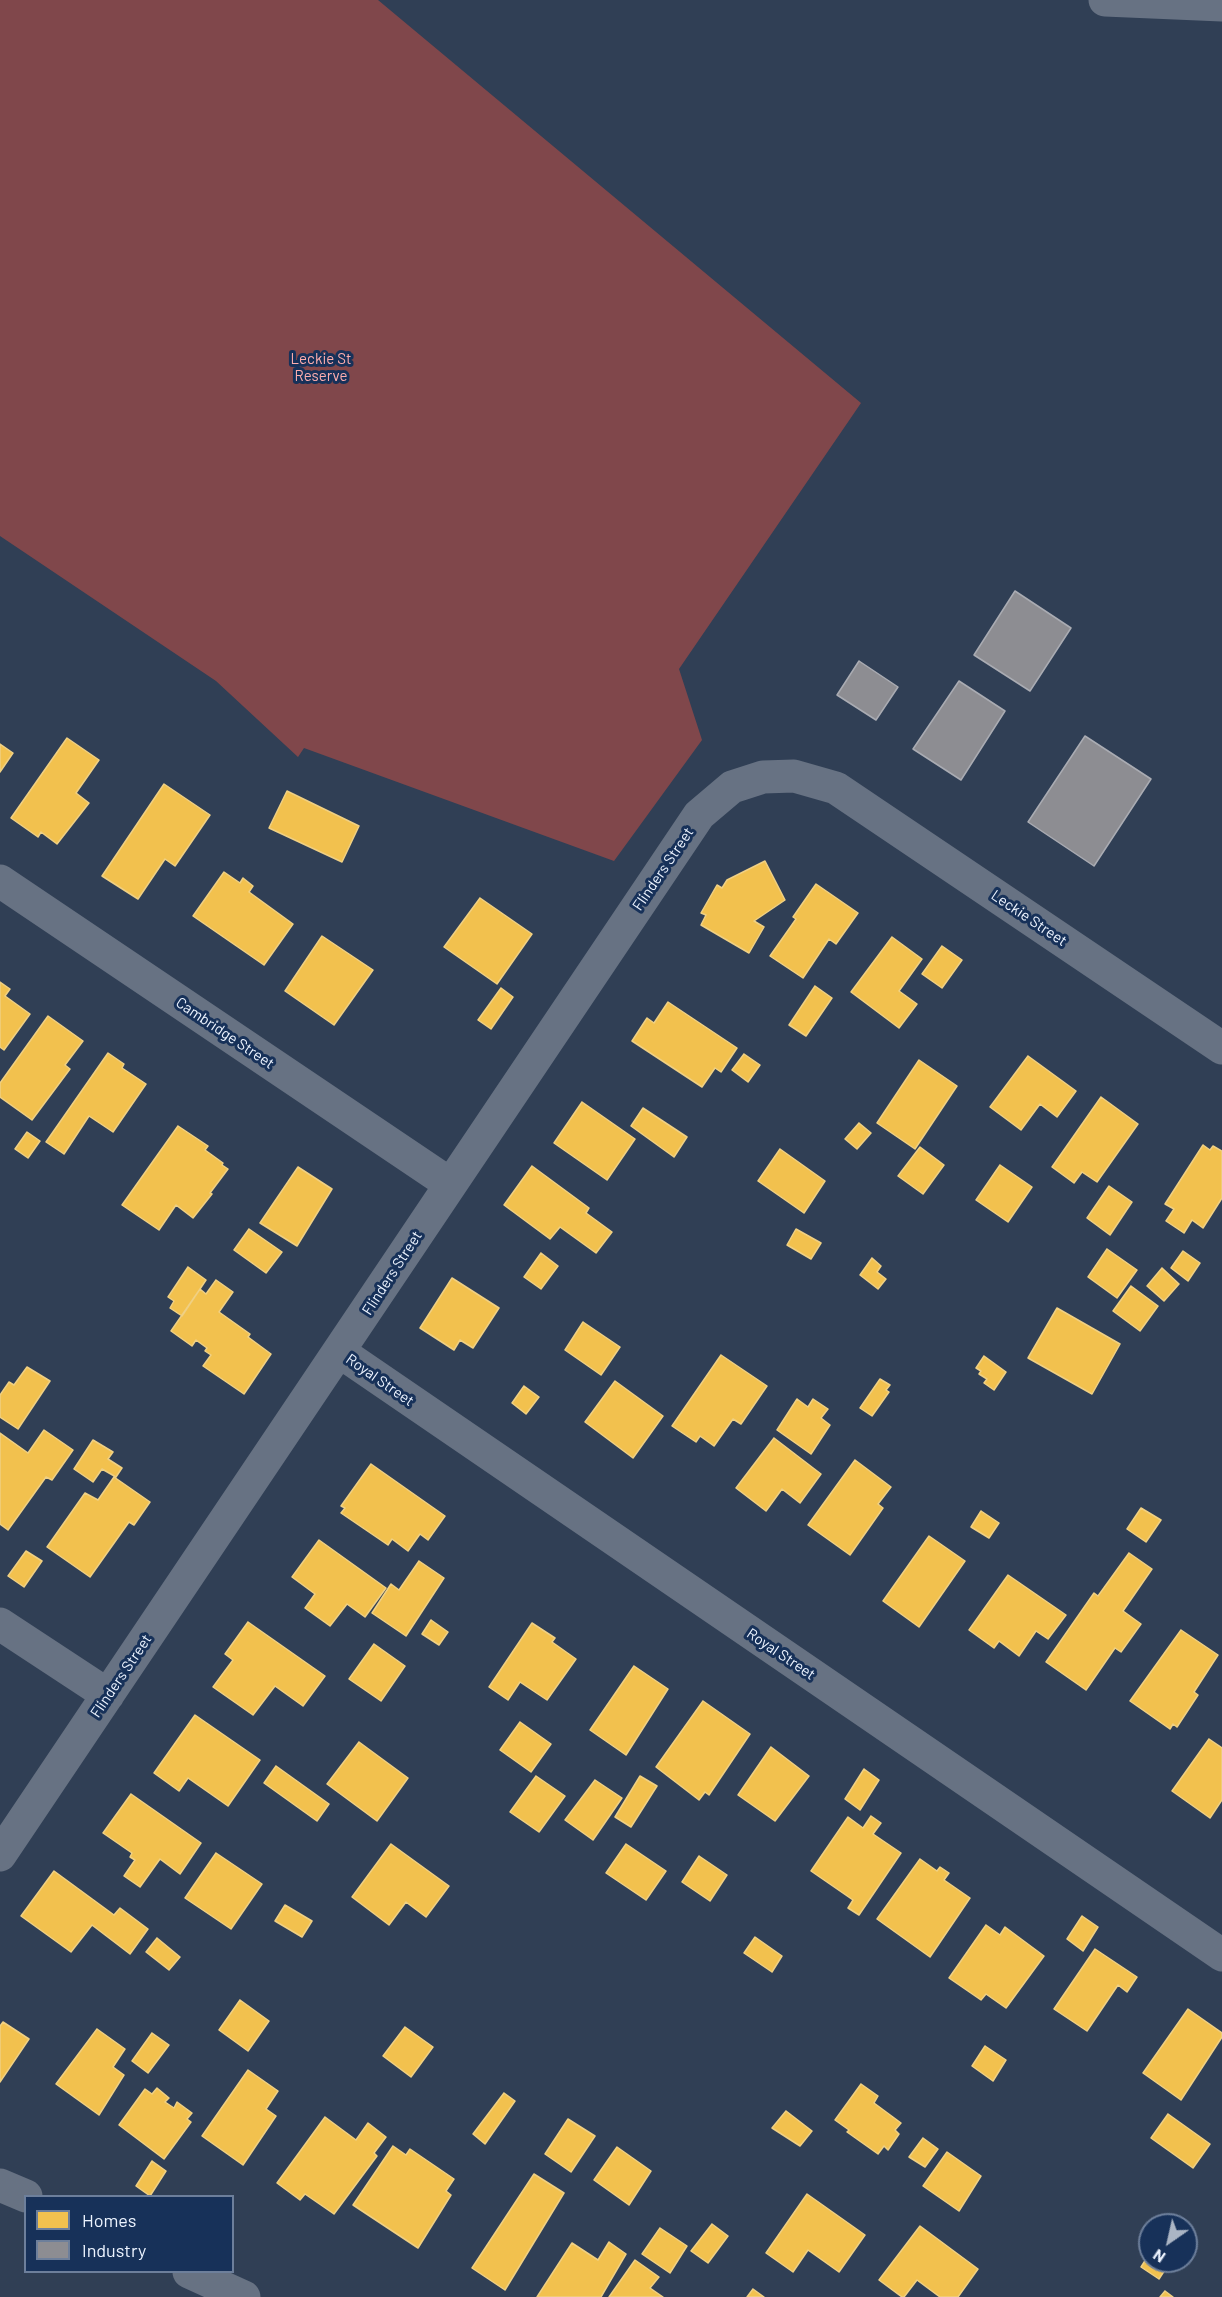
<!DOCTYPE html>
<style>
body{margin:0}
#map{position:relative;width:1222px;height:2297px;overflow:hidden;background:#303f55;font-family:Barlow,sans-serif}
canvas{display:block}
.legend{position:absolute;left:24px;top:2195px;width:210px;height:78px;box-sizing:border-box;background:#173159;border:2px solid #6d7f9b;margin:0;padding:8px 10px;list-style:none;font-size:18px;color:#edf4ff}
.legend li{display:flex;align-items:center;gap:12px;height:30px}
.legend b{width:30px;border:2px solid #6d7f9b}
.north{position:absolute;left:1138px;top:2213px;width:60px;height:60px;box-sizing:border-box;background:#173159;border:2px solid #6d7f9b;border-radius:50%;rotate:214deg;font-size:16px;font-weight:700;line-height:24px;text-align:center;color:#edf4ff}
.north::after{content:'';display:block;margin:auto;width:21px;height:27px;background:#abb5c4;clip-path:polygon(50% 0,100% 100%,50% 72%,0 100%)}
</style>
<div id="map">
<canvas width="1222" height="2297"></canvas>
<ul class="legend">
<li><b style="height:16px;background:#f2c14e"></b>Homes</li>
<li><b style="height:16px;background:#8d8d92"></b>Industry</li>
</ul>
<div class="north">N</div>
</div>
<script>
const ctx = document.querySelector('canvas').getContext('2d');
ctx.lineJoin = 'round';
function fill(path, color) {
  ctx.fillStyle = color;
  ctx.fill(path, 'evenodd');
}
function toPath(rows) {
  const path = new Path2D();
  for (const r of rows) {
    path.moveTo(r[0], r[1]);
    for (let i = 2; i < r.length; i += 2) path.lineTo(r[i], r[i + 1]);
  }
  return path;
}
function strokePath(path, color, width, dash) {
  ctx.strokeStyle = color;
  ctx.lineWidth = width;
  ctx.lineCap = dash ? 'butt' : 'round';
  ctx.setLineDash(dash || []);
  ctx.stroke(path);
}
function drawText(font, color, halo, rows, align = 'center') {
  ctx.font = font + ' Barlow,sans-serif';
  ctx.lineWidth = 6;
  ctx.setLineDash([]);
  ctx.textBaseline = 'middle';
  ctx.strokeStyle = halo;
  ctx.fillStyle = color;
  for (const [text, x, y, turn = 0] of rows) {
    ctx.save();
    ctx.translate(x, y);
    ctx.rotate((+turn || 0) * Math.PI / 180);
    ctx.textAlign = isNaN(turn) ? turn : align;
    if (halo) ctx.strokeText(text, 0, 0);
    ctx.fillText(text, 0, 0);
    ctx.restore();
  }
}
fill(toPath([
 [0,0,378,0,861,403,679,669,702,740,614,861,304,748,298,757,216,681,0,536]
]), '#80474b');
const homes = toPath([
 [67,738,99,760,76,793,89,803,57,844,41,832,38,837,11,818,67,738],
 [0,744,13,753,0,772,0,744],
 [164,784,210,815,175,866,165,859,138,899,102,876,164,784],
 [287,791,359,826,342,862,269,828,287,791],
 [765,861,785,900,754,921,764,927,749,953,701,925,706,915,701,913,717,885,722,888,727,880,765,861],
 [224,872,240,883,243,878,253,886,249,892,293,924,264,965,193,916,224,872],
 [816,884,858,913,836,944,829,939,803,978,770,956,796,919,793,917,816,884],
 [480,898,532,934,497,984,444,947,480,898],
 [322,936,373,970,334,1025,285,991,322,936],
 [892,937,922,959,899,991,917,1004,899,1028,851,992,892,937],
 [942,946,962,960,942,988,922,974,942,946],
 [0,982,10,989,5,996,30,1014,4,1050,0,1047,0,982],
 [815,986,832,998,806,1036,789,1025,815,986],
 [501,988,513,997,491,1029,478,1020,501,988],
 [668,1002,737,1048,721,1072,715,1068,702,1087,632,1041,647,1018,654,1023,668,1002],
 [48,1016,83,1041,65,1065,70,1069,32,1120,0,1097,0,1083,48,1016],
 [108,1053,124,1064,122,1068,146,1084,113,1132,89,1116,64,1154,46,1142,108,1053],
 [744,1054,760,1065,748,1082,732,1070,744,1054],
 [1028,1056,1076,1091,1057,1117,1040,1104,1021,1130,990,1107,1028,1056],
 [919,1060,957,1086,915,1149,877,1123,919,1060],
 [1101,1097,1138,1124,1097,1182,1082,1172,1074,1183,1052,1167,1101,1097],
 [582,1102,635,1139,607,1180,554,1143,582,1102],
 [643,1108,687,1137,674,1157,631,1126,643,1108],
 [859,1123,871,1133,857,1149,845,1139,859,1123],
 [178,1126,208,1146,205,1150,223,1163,222,1165,228,1169,210,1193,212,1194,193,1218,176,1205,159,1230,122,1205,178,1126],
 [27,1132,40,1141,28,1158,15,1149,27,1132],
 [1203,1145,1210,1150,1213,1146,1222,1151,1222,1198,1203,1228,1192,1220,1184,1233,1166,1221,1174,1209,1165,1204,1203,1145],
 [920,1147,944,1165,923,1194,898,1176,920,1147],
 [780,1149,825,1181,804,1213,758,1181,780,1149],
 [1000,1165,1032,1187,1008,1222,976,1200,1000,1165],
 [532,1166,589,1208,586,1213,612,1232,596,1253,560,1227,550,1239,504,1205,532,1166],
 [298,1167,332,1189,297,1246,260,1223,298,1167],
 [1109,1186,1132,1202,1110,1235,1087,1218,1109,1186],
 [249,1229,282,1252,266,1273,234,1250,249,1229],
 [796,1229,821,1243,811,1259,787,1245,796,1229],
 [1107,1249,1137,1270,1117,1298,1088,1277,1107,1249],
 [1183,1251,1200,1263,1188,1281,1171,1268,1183,1251],
 [541,1253,558,1266,541,1289,524,1277,541,1253],
 [872,1258,881,1266,877,1272,886,1279,878,1289,860,1275,872,1258],
 [188,1267,206,1280,182,1316,170,1308,174,1301,168,1297,188,1267],
 [1162,1268,1179,1284,1164,1301,1147,1286,1162,1268],
 [452,1278,499,1308,473,1348,460,1340,454,1350,420,1328,452,1278],
 [216,1280,233,1292,219,1312,250,1334,248,1337,271,1354,244,1394,203,1366,211,1355,205,1351,207,1348,196,1340,192,1346,171,1331,200,1289,206,1294,216,1280],
 [1131,1286,1158,1306,1140,1331,1113,1311,1131,1286],
 [1057,1308,1120,1344,1092,1394,1028,1358,1057,1308],
 [583,1322,620,1347,601,1375,565,1350,583,1322],
 [721,1355,767,1386,741,1424,733,1419,714,1446,700,1436,696,1442,672,1426,721,1355],
 [984,1356,1006,1372,994,1390,984,1383,987,1379,979,1374,981,1371,976,1368,984,1356],
 [27,1367,50,1381,18,1429,0,1417,0,1395,9,1382,14,1385,27,1367],
 [880,1379,890,1385,886,1390,889,1392,872,1416,860,1408,880,1379],
 [615,1381,663,1416,633,1458,585,1422,615,1381],
 [524,1386,539,1397,526,1414,512,1403,524,1386],
 [797,1399,808,1407,813,1399,828,1409,821,1418,830,1425,811,1454,777,1430,797,1399],
 [44,1430,73,1450,52,1480,46,1477,8,1530,0,1524,0,1433,28,1453,44,1430],
 [774,1438,821,1474,800,1503,782,1489,766,1511,736,1488,774,1438],
 [93,1440,113,1452,108,1459,122,1468,116,1477,102,1469,93,1482,74,1469,93,1440],
 [855,1460,891,1487,878,1504,883,1508,850,1555,808,1525,855,1460],
 [371,1464,445,1516,428,1540,420,1534,408,1551,392,1539,388,1545,341,1513,345,1508,341,1506,371,1464],
 [114,1477,150,1502,134,1525,129,1522,90,1577,47,1547,85,1493,98,1500,114,1477],
 [1141,1508,1161,1520,1146,1542,1127,1529,1141,1508],
 [981,1511,999,1523,989,1538,971,1527,981,1511],
 [929,1536,965,1561,919,1627,883,1601,929,1536],
 [319,1540,386,1588,365,1617,347,1604,330,1626,305,1608,315,1594,292,1577,319,1540],
 [26,1551,42,1561,24,1587,8,1576,26,1551],
 [1129,1553,1152,1569,1123,1611,1141,1624,1121,1652,1115,1648,1086,1690,1046,1662,1094,1593,1098,1596,1129,1553],
 [419,1561,444,1578,406,1636,372,1613,391,1584,399,1590,419,1561],
 [1008,1575,1066,1615,1048,1639,1036,1631,1019,1656,999,1641,994,1648,969,1630,1008,1575],
 [431,1620,448,1632,439,1645,422,1634,431,1620],
 [248,1622,325,1676,303,1706,275,1686,253,1715,213,1687,233,1660,225,1654,248,1622],
 [532,1623,555,1638,552,1642,576,1659,547,1700,520,1682,508,1700,489,1687,532,1623],
 [1181,1630,1218,1655,1194,1692,1198,1695,1177,1727,1173,1724,1170,1729,1130,1701,1181,1630],
 [374,1644,405,1666,381,1701,349,1679,374,1644],
 [634,1666,668,1689,626,1755,590,1730,634,1666],
 [703,1701,750,1734,709,1795,705,1792,699,1800,656,1767,703,1701],
 [195,1715,260,1760,228,1806,188,1778,179,1791,154,1773,195,1715],
 [520,1722,551,1744,531,1772,500,1750,520,1722],
 [1209,1739,1222,1748,1222,1800,1210,1818,1172,1791,1209,1739],
 [359,1742,408,1778,377,1821,327,1784,359,1742],
 [771,1747,809,1776,775,1821,738,1795,771,1747],
 [276,1766,329,1804,317,1821,264,1783,276,1766],
 [864,1769,879,1780,860,1810,845,1799,864,1769],
 [536,1776,565,1796,539,1832,510,1812,536,1776],
 [640,1776,657,1786,631,1827,615,1817,640,1776],
 [595,1780,622,1798,593,1840,565,1820,595,1780],
 [131,1794,201,1843,180,1874,160,1859,140,1887,124,1876,135,1860,130,1857,132,1853,103,1833,131,1794],
 [871,1816,881,1823,873,1834,901,1853,859,1915,848,1908,853,1900,811,1871,848,1817,863,1828,871,1816],
 [391,1844,449,1886,426,1917,406,1902,389,1925,352,1897,391,1844],
 [626,1844,666,1871,646,1900,606,1873,626,1844],
 [216,1853,262,1884,231,1929,185,1898,216,1853],
 [699,1856,727,1875,710,1901,682,1882,699,1856],
 [920,1859,937,1871,940,1867,949,1873,944,1880,970,1898,930,1957,877,1919,920,1859],
 [54,1871,114,1915,120,1908,148,1929,130,1954,92,1925,71,1952,21,1916,54,1871],
 [285,1905,312,1921,302,1937,275,1921,285,1905],
 [1082,1916,1098,1927,1083,1951,1067,1939,1082,1916],
 [986,1925,1000,1935,1005,1927,1044,1956,1006,2008,986,1994,981,2000,949,1978,986,1925],
 [755,1937,782,1956,772,1972,744,1953,755,1937],
 [157,1938,180,1957,169,1970,146,1952,157,1938],
 [1095,1949,1137,1977,1127,1992,1118,1985,1087,2031,1054,2009,1095,1949],
 [240,2000,269,2021,248,2051,219,2030,240,2000],
 [1188,2009,1222,2033,1222,2037,1181,2100,1143,2073,1188,2009],
 [3,2022,29,2039,0,2082,0,2026,3,2022],
 [405,2027,433,2047,411,2077,383,2056,405,2027],
 [97,2029,125,2049,113,2067,124,2075,99,2115,56,2084,97,2029],
 [152,2033,169,2045,148,2073,132,2061,152,2033],
 [985,2046,1006,2060,993,2081,972,2066,985,2046],
 [248,2070,278,2091,266,2109,276,2116,243,2165,202,2136,248,2070],
 [861,2084,878,2096,874,2103,901,2123,895,2130,899,2134,888,2150,884,2146,878,2154,847,2132,849,2130,835,2120,861,2084],
 [157,2088,169,2098,165,2102,174,2108,177,2102,192,2113,187,2119,191,2122,164,2159,119,2125,145,2089,152,2094,157,2088],
 [504,2093,515,2101,485,2144,473,2134,504,2093],
 [786,2111,812,2131,800,2146,772,2128,786,2111],
 [1168,2114,1210,2144,1193,2168,1151,2138,1168,2114],
 [325,2117,356,2140,368,2123,386,2137,374,2153,377,2156,334,2214,305,2194,300,2200,277,2183,325,2117],
 [568,2119,595,2136,571,2172,545,2154,568,2119],
 [923,2138,938,2149,925,2167,909,2157,923,2138],
 [393,2146,406,2155,410,2149,454,2179,446,2191,451,2195,418,2248,353,2205,393,2146],
 [617,2147,651,2171,629,2205,594,2180,617,2147],
 [947,2152,981,2176,959,2211,923,2186,947,2152],
 [152,2161,166,2171,150,2196,136,2186,152,2161],
 [534,2174,564,2193,505,2290,472,2268,534,2174],
 [807,2194,865,2235,839,2272,808,2250,793,2272,766,2253,807,2194],
 [712,2224,728,2236,708,2263,691,2251,712,2224],
 [920,2226,978,2269,958,2297,940,2297,917,2280,904,2297,902,2297,879,2280,920,2226],
 [660,2228,687,2246,670,2273,642,2254,660,2228],
 [609,2242,626,2254,601,2297,537,2297,572,2243,598,2260,609,2242],
 [1150,2253,1150,2261,1170,2262,1159,2279,1141,2267,1150,2253],
 [635,2260,659,2277,650,2288,663,2297,609,2297,635,2260],
 [753,2289,764,2297,747,2297,753,2289],
 [1165,2291,1173,2297,1160,2297,1165,2291]
]);
fill(homes, '#f2c14e');
strokePath(homes, '#f0d083', 1.5);
const industry = toPath([
 [1015,591,1071,628,1030,691,974,655,1015,591],
 [859,661,898,687,876,720,837,695,859,661],
 [959,681,1005,711,961,780,913,749,959,681],
 [1085,736,1151,779,1094,866,1028,822,1085,736]
]);
fill(industry, '#8d8d92');
strokePath(industry, '#aaacb3', 1.5);
strokePath(toPath([
 [1105,0,1222,5],
 [0,881,450,1184],
 [340,1352,1222,1955],
 [0,1624,108,1695],
 [0,1855,699,815,732,787,763,777,794,776,836,788,1222,1048],
 [0,2185,26,2196],
 [189,2272,244,2297]
]), '#677283', 33);
drawText('15px', '#ffaeae', '#173159', [
 ["Leckie St",321,359],
 ["Reserve",321,376]
]);
drawText('15px', '#edf4ff', '#173159', [
 ["Flinders Street",663,869,-56],
 ["Leckie Street",1029,918,34],
 ["Cambridge Street",225,1033,34],
 ["Flinders Street",392,1273,-57],
 ["Royal Street",380,1380,35],
 ["Royal Street",781,1654,34],
 ["Flinders Street",121,1676,-56]
]);
</script>
